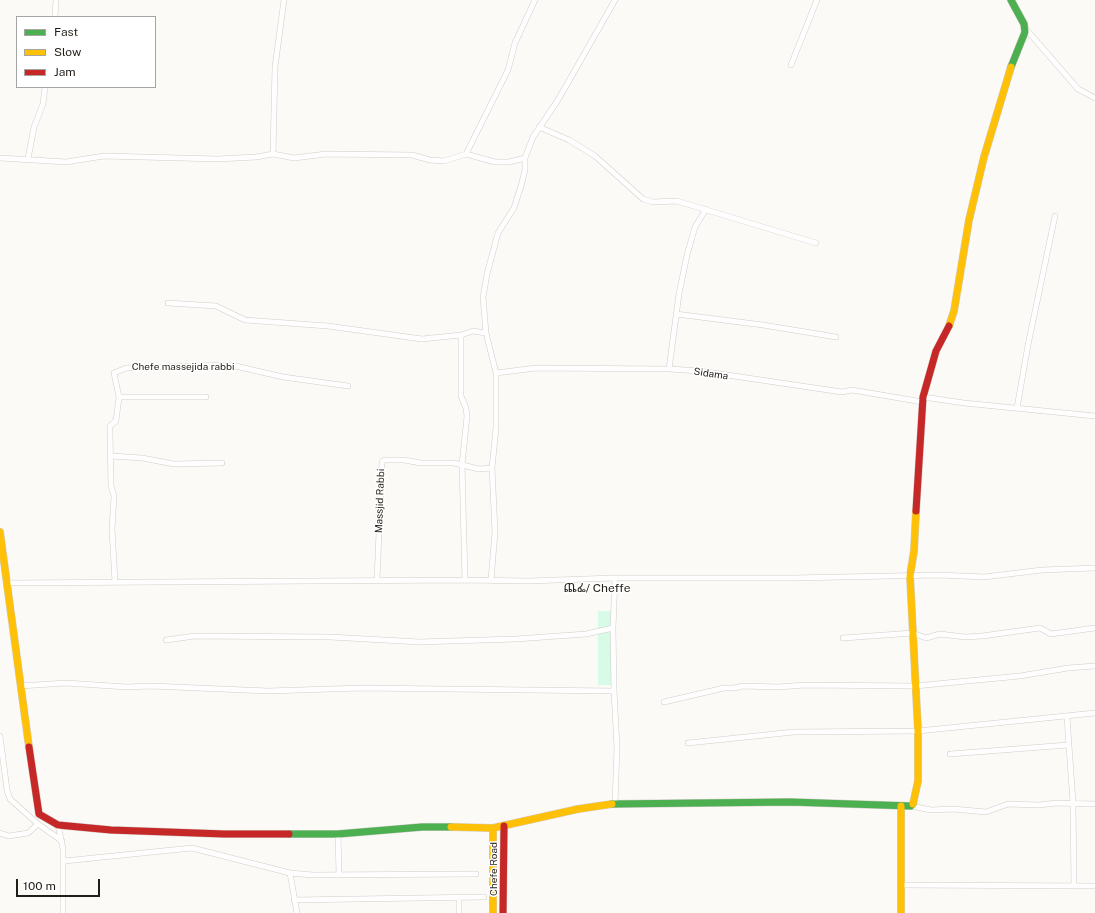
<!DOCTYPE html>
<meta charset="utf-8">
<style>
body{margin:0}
#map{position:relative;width:1095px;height:913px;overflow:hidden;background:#fcfaf7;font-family:"Public Sans",sans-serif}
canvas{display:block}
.legend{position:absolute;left:16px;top:16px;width:140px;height:72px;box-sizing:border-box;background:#fff;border:1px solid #a7a5a2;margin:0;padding:5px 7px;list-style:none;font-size:12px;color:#231d17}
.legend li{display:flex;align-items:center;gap:8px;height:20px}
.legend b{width:20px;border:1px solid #a7a5a2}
.scale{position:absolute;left:16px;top:879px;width:84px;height:18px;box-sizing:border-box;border:2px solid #231d17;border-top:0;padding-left:5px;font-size:12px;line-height:14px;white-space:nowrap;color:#231d17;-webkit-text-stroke:3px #fff;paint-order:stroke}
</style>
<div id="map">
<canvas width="1095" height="913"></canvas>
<ul class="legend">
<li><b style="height:5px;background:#4caf50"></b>Fast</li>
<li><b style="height:5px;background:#ffc107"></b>Slow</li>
<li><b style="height:5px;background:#c62828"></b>Jam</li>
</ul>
<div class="scale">100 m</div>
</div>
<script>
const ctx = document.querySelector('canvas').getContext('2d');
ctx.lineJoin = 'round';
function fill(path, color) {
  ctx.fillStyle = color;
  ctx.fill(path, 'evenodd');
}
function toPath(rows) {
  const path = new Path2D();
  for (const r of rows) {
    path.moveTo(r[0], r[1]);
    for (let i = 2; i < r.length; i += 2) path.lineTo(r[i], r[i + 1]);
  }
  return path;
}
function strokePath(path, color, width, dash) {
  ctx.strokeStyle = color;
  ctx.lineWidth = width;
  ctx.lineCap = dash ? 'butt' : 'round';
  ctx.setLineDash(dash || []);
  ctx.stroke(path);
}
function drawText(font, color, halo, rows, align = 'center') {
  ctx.font = font + ' "Public Sans","Noto Sans Ethiopic",sans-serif';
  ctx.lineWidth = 3;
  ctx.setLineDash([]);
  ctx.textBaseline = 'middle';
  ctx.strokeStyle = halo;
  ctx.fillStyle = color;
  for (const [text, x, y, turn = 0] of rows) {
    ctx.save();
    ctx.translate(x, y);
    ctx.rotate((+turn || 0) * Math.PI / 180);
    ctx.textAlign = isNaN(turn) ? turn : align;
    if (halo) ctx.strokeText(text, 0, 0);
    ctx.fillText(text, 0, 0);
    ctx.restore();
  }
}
fill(toPath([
 [598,611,611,611,611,685,598,685]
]), '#d8fbe8');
const street = toPath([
 [55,17,56,0],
 [1025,28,1078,89,1095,98],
 [791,65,817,0],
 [539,127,569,140,595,156,643,199,653,202,677,201,816,243],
 [273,154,275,67,284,0],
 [466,154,508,70,515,43,535,0],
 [0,158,66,162,104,156,218,159,256,157,273,154,294,158,326,154,412,155,430,160,444,161,466,154,495,162,509,162,525,158],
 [28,159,34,127,43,104,45,87],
 [168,303,216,306,245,320,328,326,422,339,461,335,473,331,486,333],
 [676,314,763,325,836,337],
 [461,335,461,396,466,408,467,416,462,465,465,580],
 [669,369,679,294,687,255,695,227,706,209],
 [496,373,536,368,669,369,700,371,842,392,852,390,923,402],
 [119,397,114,373,126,368,231,365,283,377,348,386],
 [923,397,964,403,1095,416],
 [1017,408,1028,345,1055,216],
 [111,456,142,458,174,464,222,463],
 [377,580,382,462,384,460,404,460,421,463,454,463,479,469,492,468],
 [491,580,495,532,492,468,496,428,496,373,486,333,483,297,487,274,498,233,514,208,521,186,525,170,525,158,533,137,558,100,615,0],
 [115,582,112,529,114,496,111,486,110,434,110,426,116,421,119,397,206,397],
 [7,583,465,580,528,581,615,578,793,578,939,575,984,577,1042,570,1095,568],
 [843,638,913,633,926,638,940,634,965,637,982,636,1040,628,1051,634,1095,628],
 [166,640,195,636,330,637,420,642,450,641,516,639,586,634,613,628],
 [20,686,66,683,127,687,151,686,268,691,362,688,614,691],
 [664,702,724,688,734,688,743,686,778,687,805,685,915,686,1020,676,1068,668,1095,666],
 [1067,717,1073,803,1074,885],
 [0,736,7,790,10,799,38,824,62,841],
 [688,743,794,732,918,731,1095,713],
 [950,754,1068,745],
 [615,804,617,747,614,691,613,628,615,578],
 [911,806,931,810,953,809,986,812,1008,804,1039,805,1056,803,1095,804],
 [58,825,63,849,63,913],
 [0,833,9,836,28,833,38,824],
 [338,834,339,875],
 [64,861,192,848,290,873,313,875,476,874],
 [290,873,297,913],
 [901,885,1095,886],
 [459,897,459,913],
 [294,900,484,897]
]);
const fast = toPath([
 [1011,67,1025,32,1024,24,1011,0],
 [612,804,790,802,911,806,913,804],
 [289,834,338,834,422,827,451,827]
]);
const slow = toPath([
 [949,326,954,311,969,220,984,157,1011,67],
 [0,532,29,747],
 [913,804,918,781,918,731,910,576,914,551,916,511],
 [901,806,901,913],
 [451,827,493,828,578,809,612,804],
 [493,828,493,913]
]);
const jam = toPath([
 [916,511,923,397,936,351,949,326],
 [29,747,39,814,58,825,111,830,224,834,289,834],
 [503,913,504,826]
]);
strokePath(street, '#d1ccc8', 6);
strokePath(fast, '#d1ccc8', 8);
strokePath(slow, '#d1ccc8', 8);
strokePath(jam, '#d1ccc8', 8);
strokePath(street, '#fffefe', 5);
strokePath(fast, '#4caf50', 7);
strokePath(slow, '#ffc107', 7);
strokePath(jam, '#c62828', 7);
drawText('10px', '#231d17', '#fff', [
 ["Chefe massejida rabbi",183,367],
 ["Sidama",711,374,8],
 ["Massjid Rabbi",380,501,-88],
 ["Chefe Road",494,869,-90]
]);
drawText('12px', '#231d17', '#fff', [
 ["ጨፌ/ Cheffe",597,588]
]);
</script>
